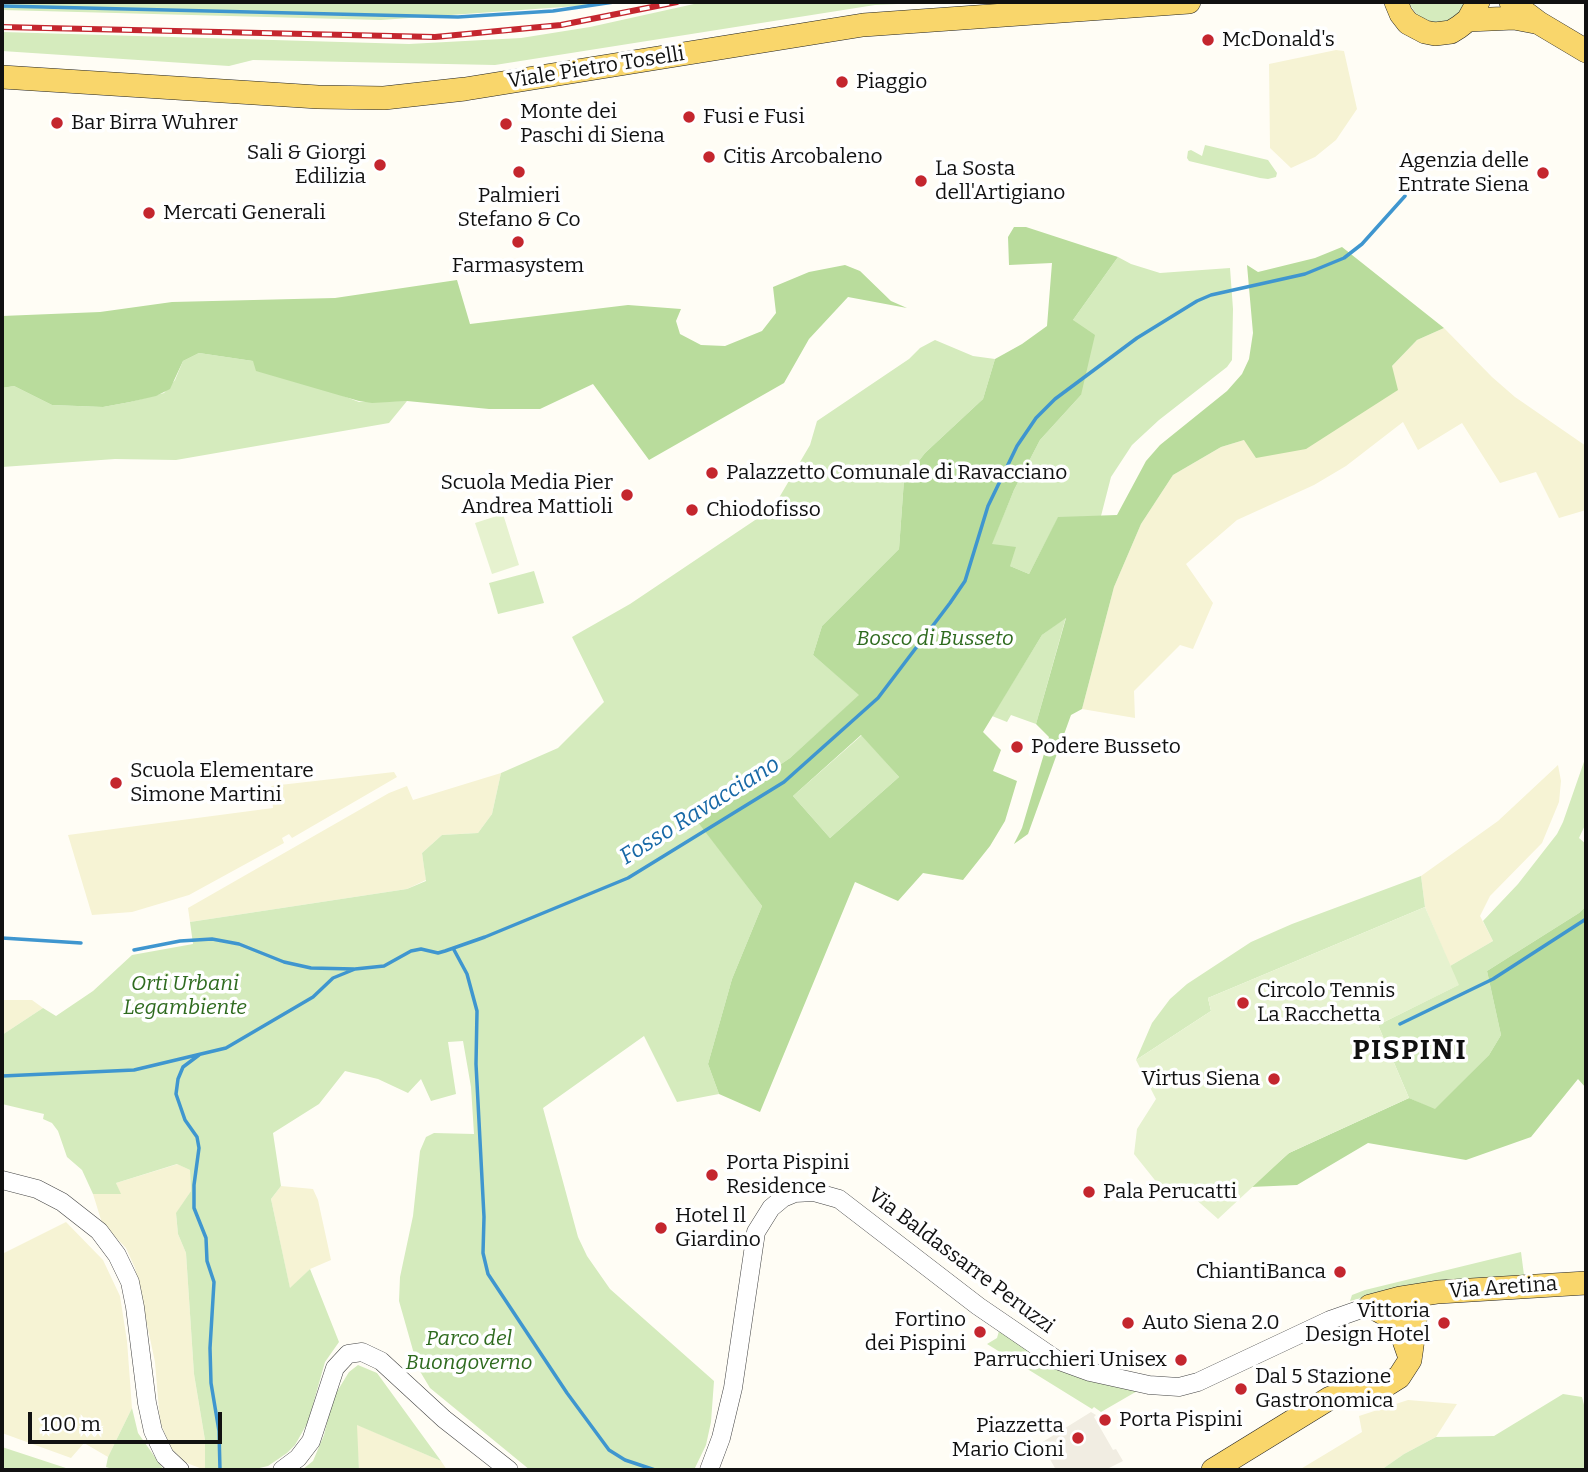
<!DOCTYPE html>
<style>
body{margin:0}
#map{position:relative;width:1588px;height:1472px;overflow:hidden;background:#fffdf5;font-family:Bitter,serif}
canvas{display:block}
.frame{position:absolute;inset:0;border:4px solid #111;pointer-events:none}
.scale{position:absolute;left:28px;top:1412px;width:194px;height:32px;box-sizing:border-box;border:4px solid #111;border-top:0;padding-left:9px;font-size:21px;line-height:24px;white-space:nowrap;color:#111;-webkit-text-stroke:5px #fff;paint-order:stroke}
</style>
<div id="map">
<canvas width="1588" height="1472"></canvas>
<div class="frame"></div>
<div class="scale">100 m</div>
</div>
<script>
const ctx = document.querySelector('canvas').getContext('2d');
ctx.lineJoin = 'round';
function fill(path, color) {
  ctx.fillStyle = color;
  ctx.fill(path, 'evenodd');
}
function toPath(rows) {
  const path = new Path2D();
  for (const r of rows) {
    path.moveTo(r[0], r[1]);
    for (let i = 2; i < r.length; i += 2) path.lineTo(r[i], r[i + 1]);
  }
  return path;
}
function strokePath(path, color, width, dash) {
  ctx.strokeStyle = color;
  ctx.lineWidth = width;
  ctx.lineCap = dash ? 'butt' : 'round';
  ctx.setLineDash(dash || []);
  ctx.stroke(path);
}
function drawText(font, color, halo, rows, align = 'center') {
  ctx.font = font + ' Bitter,serif';
  ctx.lineWidth = 7;
  ctx.setLineDash([]);
  ctx.textBaseline = 'middle';
  ctx.strokeStyle = halo;
  ctx.fillStyle = color;
  for (const [text, x, y, turn = 0] of rows) {
    ctx.save();
    ctx.translate(x, y);
    ctx.rotate((+turn || 0) * Math.PI / 180);
    ctx.textAlign = isNaN(turn) ? turn : align;
    if (halo) ctx.strokeText(text, 0, 0);
    ctx.fillText(text, 0, 0);
    ctx.restore();
  }
}
fill(toPath([
 [1336,50,1344,51,1357,109,1336,140,1315,157,1291,168,1270,148,1269,64],
 [1444,328,1492,377,1515,397,1586,446,1586,510,1559,518,1536,472,1500,483,1462,423,1418,450,1403,422,1346,466,1314,485,1237,520,1186,564,1213,603,1193,649,1180,645,1134,691,1135,718,1082,709,1114,587,1141,524,1173,475,1221,447,1244,440,1392,366,1417,340],
 [1558,765,1561,781,1559,802,1542,843,1490,896,1480,916,1493,941,1450,966,1425,907,1421,876,1498,821],
 [394,772,397,777,292,838,289,834,282,838,284,843,189,895,132,912,92,915,68,835,273,808,271,786],
 [501,773,492,814,478,833,442,835,422,853,426,880,407,889,190,922,188,908,389,793,407,786,413,800],
 [2,1000,32,1000,43,1008,2,1035],
 [178,1164,190,1170,191,1191,176,1214,178,1234,186,1253,194,1374,205,1440,205,1470,184,1462,171,1448,160,1422,155,1362,135,1268,126,1248,102,1223,93,1194,120,1194,116,1183],
 [281,1186,313,1189,318,1200,331,1260,310,1269,290,1289,271,1199],
 [66,1222,103,1260,120,1296,127,1341,132,1408,108,1457,84,1443,71,1458,2,1433,2,1267,4,1253],
 [1408,1400,1457,1404,1436,1437,1404,1454,1381,1470,1299,1470,1362,1432,1359,1416],
 [356,1424,441,1461,447,1470,359,1470]
]), '#f6f3d4');
fill(toPath([
 [2,2,604,2,591,5,381,20,2,10],
 [703,2,944,2,875,5,495,65,253,60,229,66,2,51,2,32,409,44,521,38,590,27],
 [1408,2,1471,2,1462,17,1436,25,1420,19],
 [1205,145,1268,160,1277,173,1276,177,1268,179,1260,178,1189,161,1187,158,1188,151,1191,150,1202,156],
 [1118,257,1131,264,1160,273,1230,268,1233,309,1232,360,1227,367,1159,420,1132,445,1111,477,1101,516,1058,518,1029,574,1010,566,991,545,1014,490,1040,440,1081,395,1073,320],
 [935,340,973,356,995,359,983,399,925,453,904,480,899,549,822,626,813,655,860,695,790,758,698,821,762,906,732,979,708,1064,719,1094,677,1102,644,1036,543,1108,578,1237,587,1256,610,1289,714,1381,711,1422,706,1445,694,1470,530,1470,430,1388,418,1368,399,1301,400,1277,413,1216,420,1151,426,1137,434,1133,474,1134,471,1087,463,1041,448,1042,456,1094,431,1101,421,1079,408,1093,378,1079,345,1071,319,1104,273,1133,281,1186,271,1199,290,1288,310,1269,339,1342,325,1362,308,1422,295,1445,287,1453,268,1466,251,1470,205,1470,205,1440,194,1374,186,1253,178,1234,176,1213,191,1191,190,1170,177,1164,116,1183,121,1194,93,1194,82,1170,67,1157,58,1131,52,1123,43,1119,44,1114,2,1104,2,1035,43,1008,56,1016,93,991,132,955,193,944,190,922,407,889,426,881,422,853,442,835,478,833,492,814,501,773,558,748,604,702,572,637,630,604,773,508,810,445,817,421,909,359,920,348],
 [199,353,253,361,359,402,407,401,389,423,176,460,115,459,2,467,2,388,14,386,52,405,103,407,130,402,164,393,175,380,183,361],
 [534,571,544,603,498,614,489,583],
 [1066,617,1036,724,1011,715,1007,722,992,716,1042,635],
 [862,735,899,777,830,838,793,796],
 [1586,756,1586,823,1579,838,1586,844,1586,906,1579,913,1487,971,1501,1035,1489,1055,1435,1110,1409,1098,1378,1025,1458,985,1450,966,1493,941,1483,921,1518,884,1557,834,1563,822],
 [1421,876,1425,907,1208,998,1211,1011,1136,1060,1152,1023,1170,999,1187,984,1251,942,1292,924],
 [1521,1252,1524,1275,1380,1293,1350,1301,1352,1295,1365,1290],
 [999,1331,1043,1361,1139,1390,1101,1412,1094,1407,1092,1409,987,1344,997,1338],
 [358,1365,377,1373,441,1461,357,1425,359,1470,302,1470,313,1461,324,1435,333,1398,349,1372],
 [1563,1394,1582,1397,1586,1413,1586,1470,1381,1470,1404,1454,1436,1437,1494,1436],
 [132,1408,138,1433,164,1470,115,1470,106,1467,108,1457],
 [2,1447,72,1470,2,1470]
]), '#d5ebbd');
fill(toPath([
 [1014,227,1026,227,1118,257,1073,320,1095,335,1081,395,1040,440,1014,490,992,544,1016,547,1010,566,1029,574,1058,517,1117,515,1146,461,1160,445,1227,391,1242,374,1249,359,1253,333,1247,265,1258,272,1315,258,1342,247,1444,328,1417,340,1392,366,1398,390,1306,449,1256,458,1244,440,1221,447,1173,475,1141,524,1114,587,1082,709,1071,715,1028,834,1014,844,1022,828,1049,737,1036,724,1066,618,1042,635,983,732,1001,750,993,771,1017,781,1005,821,990,846,963,880,923,873,898,901,855,882,760,1112,719,1094,708,1064,732,979,762,906,697,821,790,758,859,695,813,655,822,626,899,549,904,480,925,453,983,399,995,359,1022,344,1047,326,1052,263,1009,265,1008,237],
 [861,735,899,777,830,838,793,796],
 [845,265,860,271,891,301,907,308,848,297,809,339,784,383,649,460,593,384,540,409,489,409,407,401,372,403,359,401,256,371,253,361,199,353,183,361,170,389,156,396,130,402,103,407,52,405,14,386,2,388,2,316,100,312,172,302,335,298,457,280,470,324,628,305,681,309,676,321,680,334,701,345,725,346,762,331,776,313,773,287,809,272],
 [1586,906,1586,1088,1578,1079,1531,1137,1466,1160,1368,1143,1297,1185,1250,1187,1289,1153,1409,1098,1435,1109,1489,1055,1501,1035,1487,971,1579,913]
]), '#b9dc9c');
fill(toPath([
 [503,514,519,565,492,574,475,523],
 [1425,907,1459,985,1378,1025,1409,1098,1289,1153,1218,1219,1192,1196,1170,1199,1134,1154,1137,1129,1156,1099,1136,1060,1211,1011,1208,998]
]), '#e6f2cf');
fill(toPath([
 [1091,1412,1096,1415,1094,1417,1113,1450,1116,1449,1123,1461,1105,1470,1056,1470,1041,1443]
]), '#f1ede2');
strokePath(toPath([
 [2,6,458,17,553,11,614,2],
 [2,938,81,943],
 [453,948,467,974,477,1011,476,1064,484,1217,483,1253,488,1274,567,1393,609,1450,625,1460,655,1470],
 [134,950,180,941,212,939,239,944,284,962,311,968,354,969],
 [1400,1024,1493,979,1586,919],
 [199,1055,183,1067,178,1079,176,1094,185,1120,197,1137,199,1148,194,1185,194,1208,206,1238,207,1261,214,1282,210,1348,211,1383,219,1431,220,1470],
 [2,1076,134,1070,226,1048,313,997,333,978,355,969,384,966,411,951,421,949,438,953,445,951,485,937,628,878,784,782,878,698,950,603,965,581,988,506,1017,446,1036,418,1055,399,1137,338,1197,301,1211,295,1305,274,1344,258,1362,244,1405,196]
]), '#3f96cf', 3.5);
const minor = toPath([
 [2,1180,37,1189,62,1202,99,1231,117,1255,130,1282,135,1307,147,1403,153,1431,165,1456,180,1470],
 [282,1470,298,1458,311,1441,335,1368,348,1354,362,1352,381,1361,444,1419,509,1470],
 [709,1470,721,1438,733,1388,756,1232,771,1208,783,1198,795,1193,814,1192,839,1199,978,1306,1057,1360,1090,1372,1149,1385,1179,1387,1198,1382,1330,1320,1370,1306]
]);
const major = toPath([
 [1396,2,1401,14,1408,23,1425,32,1435,34,1451,32,1459,27,1468,20,1478,2],
 [1511,2,1539,23,1586,51],
 [1468,20,1514,18,1535,22],
 [2,77,318,97,384,98,465,89,863,25,1189,2],
 [1370,1306,1400,1298,1438,1292,1586,1283],
 [1370,1306,1392,1318,1399,1326,1409,1355],
 [1213,1470,1330,1398,1356,1389,1383,1387,1399,1377,1410,1360,1412,1346,1416,1313,1413,1296]
]);
strokePath(minor, '#444', 19);
strokePath(major, '#222', 24);
strokePath(minor, '#fff', 18);
strokePath(major, '#f9d66b', 23);
const rail = toPath([
 [2,27,435,37,561,25,677,2]
]);
strokePath(rail, '#c4262e', 6);
strokePath(rail, '#fff', 3.5, [10]);
for (const [x, y, r, color] of [
 [1208,40,7,"#c4262e"],
 [842,82,7,"#c4262e"],
 [689,117,7,"#c4262e"],
 [57,123,7,"#c4262e"],
 [506,124,7,"#c4262e"],
 [709,157,7,"#c4262e"],
 [380,165,7,"#c4262e"],
 [519,172,7,"#c4262e"],
 [1543,173,7,"#c4262e"],
 [921,181,7,"#c4262e"],
 [149,213,7,"#c4262e"],
 [518,242,7,"#c4262e"],
 [712,473,7,"#c4262e"],
 [627,495,7,"#c4262e"],
 [692,510,7,"#c4262e"],
 [1017,747,7,"#c4262e"],
 [116,783,7,"#c4262e"],
 [1243,1003,7,"#c4262e"],
 [1274,1079,7,"#c4262e"],
 [712,1175,7,"#c4262e"],
 [1089,1192,7,"#c4262e"],
 [661,1228,7,"#c4262e"],
 [1340,1272,7,"#c4262e"],
 [1128,1323,7,"#c4262e"],
 [1444,1323,7,"#c4262e"],
 [980,1332,7,"#c4262e"],
 [1181,1360,7,"#c4262e"],
 [1241,1389,7,"#c4262e"],
 [1105,1420,7,"#c4262e"],
 [1078,1438,7,"#c4262e"]
]) {
  const dot = new Path2D();
  dot.arc(x, y, r, 0, 2 * Math.PI);
  ctx.fillStyle = color;
  ctx.fill(dot);
  strokePath(dot, '#fff', 2.5);
}
drawText('21px', '#111', '#fff', [
 ["McDonald's",1222,40],
 ["Piaggio",856,82],
 ["Monte dei",520,112],
 ["Paschi di Siena",520,136],
 ["Fusi e Fusi",703,117],
 ["Bar Birra Wuhrer",71,123],
 ["Sali & Giorgi",366,153,"right"],
 ["Edilizia",366,177,"right"],
 ["Citis Arcobaleno",723,157],
 ["Agenzia delle",1529,161,"right"],
 ["Entrate Siena",1529,185,"right"],
 ["La Sosta",935,169],
 ["dell'Artigiano",935,193],
 ["Palmieri",519,196,"center"],
 ["Stefano & Co",519,220,"center"],
 ["Mercati Generali",163,213],
 ["Farmasystem",518,266,"center"],
 ["Palazzetto Comunale di Ravacciano",726,473],
 ["Scuola Media Pier",613,483,"right"],
 ["Andrea Mattioli",613,507,"right"],
 ["Chiodofisso",706,510],
 ["Podere Busseto",1031,747],
 ["Scuola Elementare",130,771],
 ["Simone Martini",130,795],
 ["Circolo Tennis",1257,991],
 ["La Racchetta",1257,1015],
 ["Virtus Siena",1260,1079,"right"],
 ["Porta Pispini",726,1163],
 ["Residence",726,1187],
 ["Pala Perucatti",1103,1192],
 ["Hotel Il",675,1216],
 ["Giardino",675,1240],
 ["ChiantiBanca",1326,1272,"right"],
 ["Vittoria",1430,1311,"right"],
 ["Design Hotel",1430,1335,"right"],
 ["Fortino",966,1320,"right"],
 ["dei Pispini",966,1344,"right"],
 ["Auto Siena 2.0",1142,1323],
 ["Parrucchieri Unisex",1167,1360,"right"],
 ["Dal 5 Stazione",1255,1377],
 ["Gastronomica",1255,1401],
 ["Porta Pispini",1119,1420],
 ["Piazzetta",1064,1426,"right"],
 ["Mario Cioni",1064,1450,"right"]
], 'left');
drawText('21px', '#111', '#fff', [
 ["Viale Pietro Toselli",596,68,-9],
 ["Via Baldassarre Peruzzi",961,1261,37],
 ["Via Aretina",1503,1288,-4]
]);
drawText('italic 21px', '#2f6b1f', '#fff', [
 ["Bosco di Busseto",935,639],
 ["Orti Urbani",185,984],
 ["Legambiente",185,1008],
 ["Parco del",469,1339],
 ["Buongoverno",469,1363]
]);
drawText('italic 23px', '#1768a6', '#fff', [
 ["Fosso Ravacciano",700,811,-32]
]);
ctx.letterSpacing = '2px';
drawText('bold 28px', '#111', '#fff', [
 ["PISPINI",1410,1051]
]);
ctx.letterSpacing = '0px';
</script>
